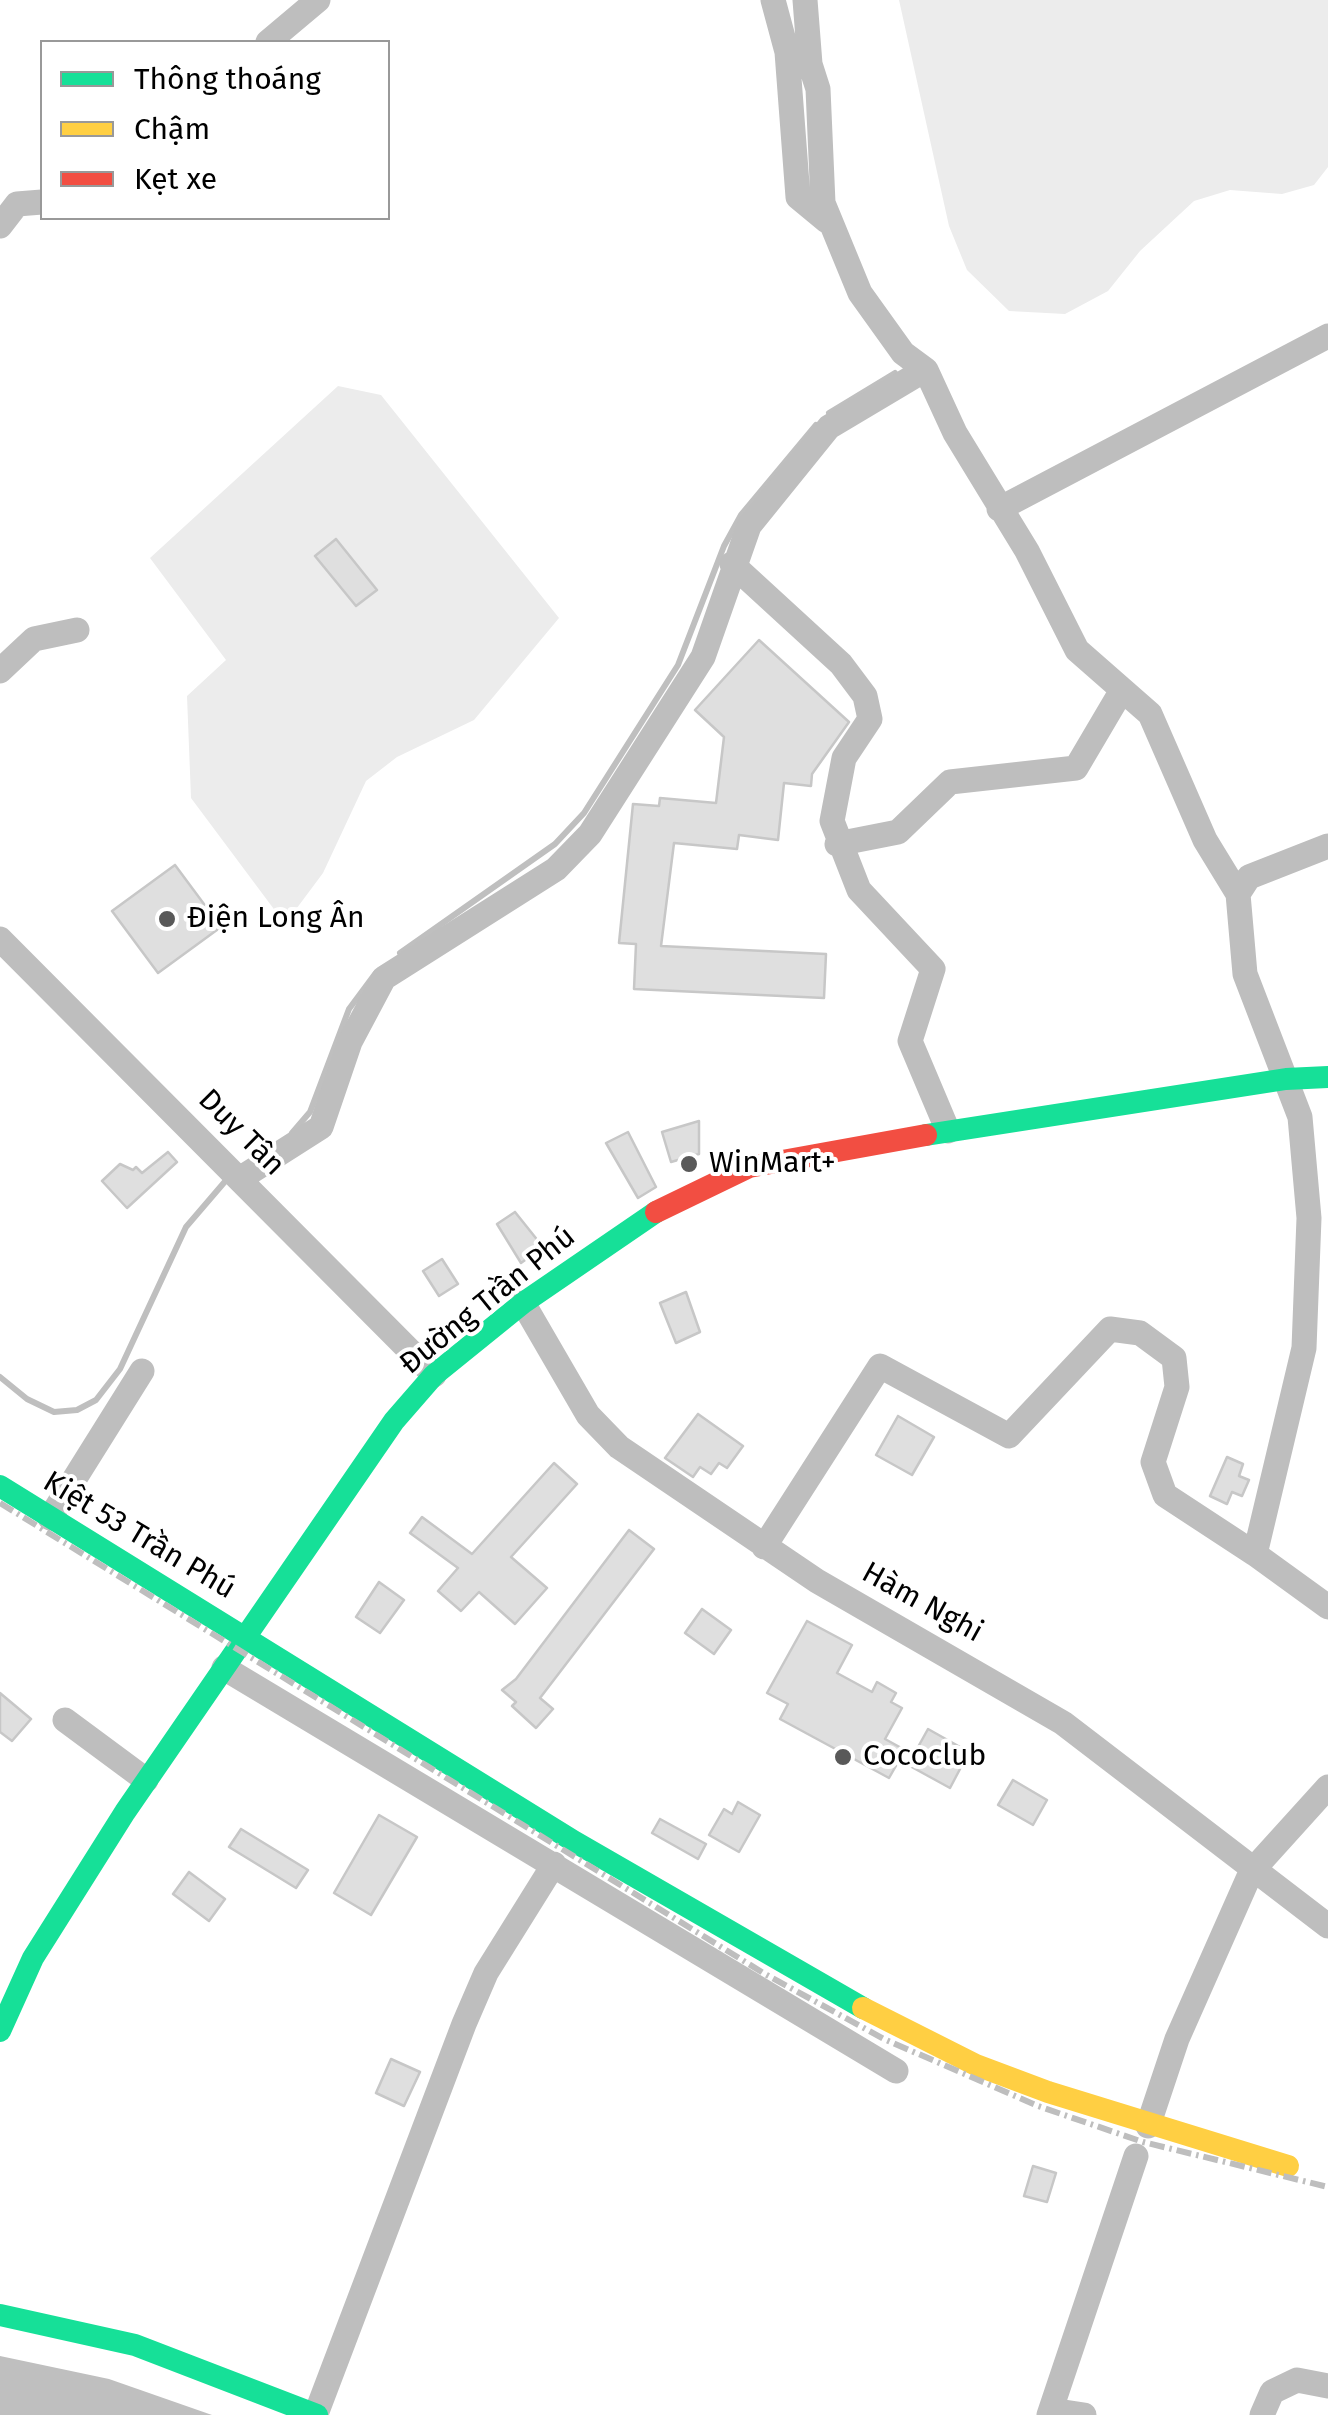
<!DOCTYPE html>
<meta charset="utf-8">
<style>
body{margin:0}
#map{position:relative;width:1328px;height:2415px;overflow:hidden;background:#fff;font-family:"Fira Sans",sans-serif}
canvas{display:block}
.legend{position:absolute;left:40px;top:40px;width:350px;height:180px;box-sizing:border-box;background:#fff;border:2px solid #999;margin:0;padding:12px 18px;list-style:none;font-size:30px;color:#000}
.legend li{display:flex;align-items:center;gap:20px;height:50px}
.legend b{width:50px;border:2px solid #999}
</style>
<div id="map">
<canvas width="1328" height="2415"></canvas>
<ul class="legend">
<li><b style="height:12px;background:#16e098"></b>Thông thoáng</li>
<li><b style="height:12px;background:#ffcf43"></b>Chậm</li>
<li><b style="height:12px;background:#f24e42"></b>Kẹt xe</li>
</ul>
</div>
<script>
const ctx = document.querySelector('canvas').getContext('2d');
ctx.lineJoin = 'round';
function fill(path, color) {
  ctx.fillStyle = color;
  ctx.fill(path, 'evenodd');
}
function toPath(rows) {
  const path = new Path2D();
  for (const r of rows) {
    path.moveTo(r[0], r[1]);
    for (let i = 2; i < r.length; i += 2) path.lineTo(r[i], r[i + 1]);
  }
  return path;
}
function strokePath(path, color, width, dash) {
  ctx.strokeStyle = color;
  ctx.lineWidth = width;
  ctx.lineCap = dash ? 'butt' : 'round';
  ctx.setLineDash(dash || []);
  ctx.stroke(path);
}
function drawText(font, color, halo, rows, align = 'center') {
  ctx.font = font + ' "Fira Sans",sans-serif';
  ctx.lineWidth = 8;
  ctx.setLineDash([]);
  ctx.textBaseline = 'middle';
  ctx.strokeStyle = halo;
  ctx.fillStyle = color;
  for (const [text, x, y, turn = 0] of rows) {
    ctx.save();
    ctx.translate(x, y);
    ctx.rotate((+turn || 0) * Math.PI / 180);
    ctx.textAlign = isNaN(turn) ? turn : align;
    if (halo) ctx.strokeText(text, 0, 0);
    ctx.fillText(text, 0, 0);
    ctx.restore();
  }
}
fill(toPath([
 [899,0,1328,0,1328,167,1314,185,1282,194,1230,190,1194,201,1140,251,1108,291,1065,314,1009,311,967,270,949,226],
 [338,386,381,395,559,618,474,720,397,757,366,781,323,873,285,924,191,798,187,696,226,660,150,558]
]), '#ececec');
fill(toPath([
 [0,2356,109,2379,212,2415,0,2415]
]), '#bfbfbf');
strokePath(toPath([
 [829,413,895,373],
 [400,953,555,844,584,813,678,665,724,546,741,515,816,425],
 [292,1133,310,1112,349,1009,375,974],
 [0,1377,27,1399,54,1412,77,1410,96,1400,120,1369,186,1227,228,1178]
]), '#bfbfbf', 6);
const building = toPath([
 [336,539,377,590,356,606,315,556,336,539],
 [759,640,849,722,812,774,811,786,784,783,778,840,739,835,737,849,674,843,661,946,826,954,824,998,634,989,636,944,619,943,633,804,659,806,660,798,716,803,724,737,695,710,759,640],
 [175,865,221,927,158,973,112,911,175,865],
 [699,1121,699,1154,671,1162,662,1132,699,1121],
 [628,1132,656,1187,638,1198,606,1143,628,1132],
 [168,1152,177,1162,127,1208,102,1181,120,1164,133,1170,136,1167,142,1173,168,1152],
 [515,1212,543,1247,521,1263,497,1224,515,1212],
 [442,1259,458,1284,439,1296,423,1271,442,1259],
 [686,1292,700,1332,676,1343,660,1303,686,1292],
 [698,1414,743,1446,727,1468,719,1463,711,1474,700,1467,693,1477,665,1458,698,1414],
 [898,1416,934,1437,912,1475,876,1455,898,1416],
 [1227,1457,1243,1464,1239,1476,1249,1480,1242,1496,1232,1492,1227,1504,1210,1496,1227,1457],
 [554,1463,577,1484,511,1557,547,1588,515,1624,479,1592,461,1611,438,1591,458,1568,410,1533,422,1517,472,1554,554,1463],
 [629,1530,654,1549,540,1698,553,1709,536,1728,512,1706,516,1702,502,1690,516,1679,629,1530],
 [379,1582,404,1600,380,1633,356,1617,379,1582],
 [702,1609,731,1630,714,1654,685,1633,702,1609],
 [807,1621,852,1645,837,1673,872,1692,877,1682,896,1693,891,1702,902,1708,885,1739,905,1750,889,1778,780,1719,788,1704,767,1693,807,1621],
 [0,1693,31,1719,12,1741,0,1732,0,1693],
 [928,1729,969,1752,950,1788,908,1765,928,1729],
 [1013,1780,1047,1800,1033,1825,998,1805,1013,1780],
 [738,1802,760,1815,739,1852,709,1835,724,1809,732,1814,738,1802],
 [379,1815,417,1837,371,1915,334,1893,379,1815],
 [660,1819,706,1844,698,1859,652,1833,660,1819],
 [241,1829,308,1870,296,1888,229,1847,241,1829],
 [189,1872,225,1899,209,1921,173,1894,189,1872],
 [391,2059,420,2072,404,2106,376,2093,391,2059],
 [1033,2166,1056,2173,1047,2202,1024,2196,1033,2166]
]);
fill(building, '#dfdfdf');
strokePath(building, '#c7c7c7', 2.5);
strokePath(toPath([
 [773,0,787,52,798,197,827,221],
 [805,0,810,64,818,89,823,203,860,293,903,353,926,370,955,433,1027,551,1077,650,1150,714,1205,840,1238,894],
 [268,42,318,0],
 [0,226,17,204,42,202],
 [999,509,1328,336],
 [732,564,841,664,865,696,870,719,844,758,832,821,859,890,933,969,910,1041,948,1131],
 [0,671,34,639,77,630],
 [837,844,898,832,950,782,1076,768,1122,690],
 [1328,846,1249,877,1238,894,1245,974,1300,1117,1309,1218,1304,1348,1255,1554,1328,1607],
 [0,939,434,1375],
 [241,1178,321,1127,350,1042,384,978,556,869,590,834,703,657,749,526,829,427,918,374],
 [523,1303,588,1415,619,1447,817,1581,1063,1723,1328,1926],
 [50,1518,142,1371],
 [764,1547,880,1366,1009,1436,1110,1329,1140,1333,1174,1358,1177,1387,1153,1462,1165,1495,1255,1554],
 [224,1668,896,2071],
 [65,1720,146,1780],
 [1148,2126,1177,2039,1251,1872,1328,1787],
 [1051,2410,1084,2415],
 [316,2414,464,2024,486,1973,554,1864],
 [1049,2415,1136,2156],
 [1262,2415,1272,2392,1297,2380,1328,2386]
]), '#bebebe', 25);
strokePath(toPath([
 [926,1135,1286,1079,1328,1077],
 [0,1486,575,1842,863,2008],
 [0,2031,33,1958,125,1812,394,1421,434,1375,523,1303,656,1212],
 [0,2315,135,2345,317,2415]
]), '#16e098', 22);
strokePath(toPath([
 [863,2008,976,2065,1048,2092,1288,2166]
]), '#ffcf43', 22);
strokePath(toPath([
 [656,1212,749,1167,926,1135]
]), '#f24e42', 22);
strokePath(toPath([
 [0,1503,765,1974,884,2039,1038,2106,1143,2142,1328,2187]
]), '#bebebe', 6, [15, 5, 2.5, 5]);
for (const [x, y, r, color] of [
 [167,919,10,"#595959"],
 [689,1164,10,"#595959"],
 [843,1757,10,"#595959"]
]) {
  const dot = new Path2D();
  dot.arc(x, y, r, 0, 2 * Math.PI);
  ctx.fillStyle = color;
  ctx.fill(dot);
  strokePath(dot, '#fff', 4);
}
drawText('30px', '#000', '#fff', [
 ["Điện Long Ân",187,919],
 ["WinMart+",709,1164],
 ["Cococlub",863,1757]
], 'left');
drawText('30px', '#000', '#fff', [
 ["Duy Tân",241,1133,45],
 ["Đường Trần Phú",488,1301,-39],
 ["Kiệt 53 Trần Phú",139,1536,31],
 ["Hàm Nghi",922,1603,29]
]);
</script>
